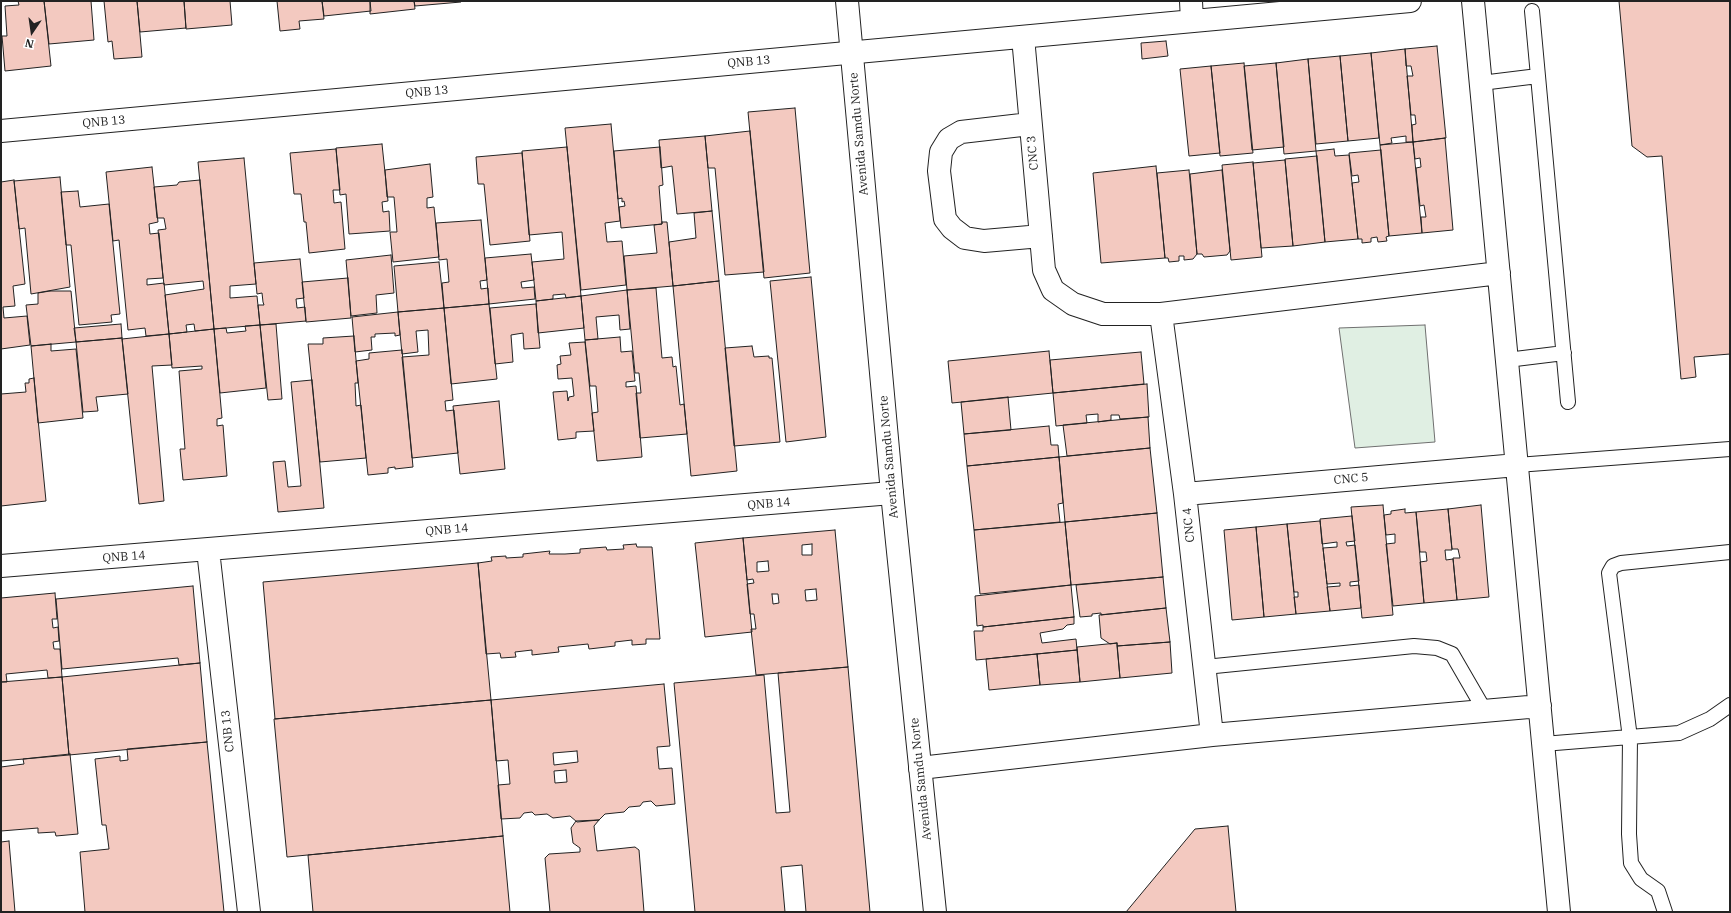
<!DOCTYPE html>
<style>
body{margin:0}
#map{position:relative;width:1731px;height:913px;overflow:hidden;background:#fff;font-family:"IBM Plex Serif",serif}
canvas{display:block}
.frame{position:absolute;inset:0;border:2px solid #222;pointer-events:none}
.north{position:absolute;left:12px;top:12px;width:40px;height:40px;-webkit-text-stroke:3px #fff;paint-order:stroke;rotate:193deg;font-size:11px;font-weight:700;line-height:16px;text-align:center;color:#222}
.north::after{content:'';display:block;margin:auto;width:14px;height:18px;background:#222;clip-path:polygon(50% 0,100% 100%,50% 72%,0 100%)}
</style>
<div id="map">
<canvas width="1731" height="913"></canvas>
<div class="frame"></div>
<div class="north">N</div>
</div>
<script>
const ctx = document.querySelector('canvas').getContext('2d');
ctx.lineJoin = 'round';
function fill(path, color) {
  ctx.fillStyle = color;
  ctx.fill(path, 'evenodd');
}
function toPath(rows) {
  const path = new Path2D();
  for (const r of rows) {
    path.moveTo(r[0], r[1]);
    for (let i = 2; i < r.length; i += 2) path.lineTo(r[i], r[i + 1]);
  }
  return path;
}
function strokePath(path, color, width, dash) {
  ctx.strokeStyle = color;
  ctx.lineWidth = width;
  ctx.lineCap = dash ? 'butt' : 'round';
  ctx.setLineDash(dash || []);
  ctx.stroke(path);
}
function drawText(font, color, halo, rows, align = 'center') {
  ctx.font = font + ' "IBM Plex Serif",serif';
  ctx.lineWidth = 3;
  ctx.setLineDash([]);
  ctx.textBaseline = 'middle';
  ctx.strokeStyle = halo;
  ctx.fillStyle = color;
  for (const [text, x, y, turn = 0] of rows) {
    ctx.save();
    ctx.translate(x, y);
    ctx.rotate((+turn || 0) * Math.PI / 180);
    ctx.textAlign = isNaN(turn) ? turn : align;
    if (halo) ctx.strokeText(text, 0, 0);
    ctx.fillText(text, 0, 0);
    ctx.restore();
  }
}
const green = toPath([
 [1425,325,1435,442,1355,448,1339,328,1425,325]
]);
fill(green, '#e0efe3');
strokePath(green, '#6f6f6f', 1);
const building = toPath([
 [18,1,44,1,51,66,5,71,2,36,7,36,5,6,19,5,18,1],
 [44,1,91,1,94,40,49,44,44,1],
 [104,1,137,1,142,57,114,59,112,41,108,42,104,1],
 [137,1,184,1,186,28,140,32,137,1],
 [184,1,230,1,232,25,186,29,184,1],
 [277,1,322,1,324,19,299,21,300,29,280,31,277,1],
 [322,1,370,1,371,11,324,16,322,1],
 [370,1,414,1,415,9,370,14,370,1],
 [414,1,460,1,461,2,415,6,414,1],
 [1619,1,1730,1,1730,354,1694,357,1696,377,1681,379,1662,156,1647,157,1632,146,1619,1],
 [1166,41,1168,56,1142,59,1141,43,1166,41],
 [1437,46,1446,138,1413,142,1412,125,1416,124,1415,115,1411,115,1407,76,1413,76,1411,66,1406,66,1405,49,1437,46],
 [1405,49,1413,142,1406,142,1406,136,1391,138,1392,143,1380,145,1371,53,1405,49],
 [1371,53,1379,138,1348,141,1340,56,1371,53],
 [1340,56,1348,141,1316,144,1308,59,1340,56],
 [1308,59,1316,151,1284,154,1276,63,1308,59],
 [1244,63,1253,153,1220,156,1211,66,1244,63],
 [1276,63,1284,147,1252,150,1244,66,1276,63],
 [1211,66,1220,153,1189,156,1180,69,1211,66],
 [795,108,810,273,764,278,748,112,795,108],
 [611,124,620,221,605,223,607,242,622,241,626,285,581,290,565,128,611,124],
 [750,131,764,272,725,275,715,168,708,168,705,136,750,131],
 [705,136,712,211,677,214,672,166,661,168,659,140,705,136],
 [1445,138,1453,230,1422,233,1421,217,1426,217,1424,205,1420,206,1416,168,1421,167,1420,158,1415,159,1413,142,1445,138],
 [1413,142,1422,233,1389,236,1380,145,1413,142],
 [382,144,388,201,382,202,383,212,389,211,390,231,349,234,346,194,340,195,336,148,382,144],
 [567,147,581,296,566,298,565,294,553,295,553,299,536,301,532,262,564,259,562,232,529,235,522,151,567,147],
 [660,147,663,185,659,186,662,224,621,228,619,207,625,206,624,201,622,202,622,198,618,199,614,151,660,147],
 [336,149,340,190,333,190,334,203,341,202,345,249,309,253,306,222,304,222,301,194,294,194,290,153,336,149],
 [1334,149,1335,156,1349,155,1358,239,1325,242,1316,151,1334,149],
 [1381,150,1389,236,1386,237,1387,241,1378,242,1377,237,1371,238,1371,242,1362,243,1362,239,1358,239,1352,183,1359,182,1358,175,1352,176,1349,153,1381,150],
 [522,153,530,241,490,245,484,184,478,184,476,157,522,153],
 [1317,156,1325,242,1293,246,1285,159,1317,156],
 [244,158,256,284,230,286,230,298,257,296,260,325,214,329,198,162,244,158],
 [1285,160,1293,246,1261,248,1253,163,1285,160],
 [1253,162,1262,257,1231,260,1222,165,1253,162],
 [430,164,433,197,427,198,427,208,434,207,439,257,393,262,390,232,397,232,394,197,387,197,385,170,430,164],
 [1156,166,1165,258,1101,263,1093,173,1156,166],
 [152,167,158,222,149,224,150,234,159,233,163,278,147,279,147,285,164,283,169,334,146,336,145,328,128,330,119,240,113,241,106,172,152,167],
 [1189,170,1197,254,1193,259,1184,260,1184,256,1179,256,1179,261,1169,262,1168,258,1165,258,1157,173,1189,170],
 [1222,170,1230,251,1227,255,1204,257,1202,254,1197,254,1190,174,1222,170],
 [60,177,70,287,31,294,25,228,19,229,14,181,60,177],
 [14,180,25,284,13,286,15,306,3,307,4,318,27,316,30,345,1,349,1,182,14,180],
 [200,180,214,329,195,331,194,324,186,325,187,332,169,334,165,295,204,289,203,281,164,285,158,230,166,229,164,218,157,218,154,187,177,185,179,182,200,180],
 [78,191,80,207,109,204,120,314,111,315,112,322,79,325,71,245,66,245,61,192,78,191],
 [712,211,719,281,673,286,669,242,696,238,694,213,712,211],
 [481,220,487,280,480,281,481,289,488,288,489,304,444,308,442,283,449,282,447,259,439,260,436,223,481,220],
 [662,222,667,222,673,286,627,290,624,256,657,253,654,225,662,224,662,222],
 [531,254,534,280,521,282,522,288,534,287,535,299,489,304,485,258,531,254],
 [391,255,394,293,376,295,377,313,351,316,346,260,391,255],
 [300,259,304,298,296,299,297,308,305,307,306,321,260,325,258,305,264,305,263,302,262,293,257,294,254,263,300,259],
 [439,262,444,308,398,312,394,266,439,262],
 [811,277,826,437,786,442,770,281,811,277],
 [348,278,351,318,306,322,302,282,348,278],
 [719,281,737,471,691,476,673,286,719,281],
 [656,288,662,358,672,357,673,367,676,366,680,405,684,404,687,434,640,438,636,393,641,393,639,373,635,373,627,290,656,288],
 [627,290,630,329,620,330,619,315,596,317,598,339,585,340,581,296,627,290],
 [50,291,71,291,76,342,31,346,26,305,38,304,38,293,50,291],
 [581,296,584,328,538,333,536,301,581,296],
 [489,304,497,379,451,384,444,308,489,304],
 [536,304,540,348,524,349,523,333,511,335,513,362,495,364,490,308,536,304],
 [444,308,453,400,445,401,446,411,454,410,458,453,412,458,402,357,429,355,428,330,416,331,418,352,402,354,398,312,444,308],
 [398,312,400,335,395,336,395,333,375,334,375,337,371,337,372,350,355,352,352,317,398,312],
 [121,324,122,338,76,342,74,328,121,324],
 [276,324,282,399,268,400,260,325,276,324],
 [260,325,266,388,220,393,214,329,226,328,227,333,246,331,245,326,260,325],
 [214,329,222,418,217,419,217,426,223,425,227,476,183,480,180,449,185,449,179,371,202,369,202,366,172,368,169,334,214,329],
 [169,334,172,365,152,366,164,501,139,504,122,339,169,334],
 [354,336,358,383,355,383,356,406,361,405,366,458,320,462,308,344,323,344,323,338,354,336],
 [620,337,621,352,632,351,635,381,626,382,626,387,636,386,642,457,597,461,592,413,598,412,596,386,590,386,585,340,620,337],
 [122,338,128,394,96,397,98,411,83,412,76,342,122,338],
 [585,342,594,431,576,432,576,438,558,440,553,392,567,391,568,401,569,397,574,396,572,378,558,379,557,365,561,364,560,356,571,355,569,343,585,342],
 [51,344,51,351,76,349,83,418,38,423,31,346,51,344],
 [752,346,754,357,769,356,769,358,772,358,780,442,734,446,725,348,752,346],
 [402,350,413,467,395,469,395,467,388,468,388,473,368,475,356,361,369,359,369,353,402,350],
 [1049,351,1053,393,952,403,948,361,1049,351],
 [1141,352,1144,384,1053,393,1050,360,1141,352],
 [34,378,46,501,1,506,1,394,26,392,25,383,29,383,29,379,34,378],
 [312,380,324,508,278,512,273,462,285,461,288,487,301,486,291,382,312,380],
 [1147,384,1149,417,1120,419,1119,415,1111,415,1111,420,1098,422,1098,414,1086,415,1087,423,1056,426,1053,393,1147,384],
 [1008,397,1011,430,964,434,961,402,1008,397],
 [499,401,505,469,460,474,453,406,499,401],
 [1148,417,1150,448,1067,456,1063,425,1148,417],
 [1049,426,1051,445,1058,445,1059,457,967,466,964,434,1049,426],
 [1150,448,1157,513,1065,522,1059,457,1150,448],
 [1059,457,1063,503,1058,504,1060,522,974,530,967,466,1059,457],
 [1383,505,1393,615,1362,618,1351,507,1383,505],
 [1481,505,1489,597,1457,600,1453,558,1460,558,1458,549,1452,549,1448,509,1481,505],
 [1405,509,1405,513,1416,512,1424,603,1393,606,1386,544,1395,543,1395,534,1386,535,1384,515,1391,514,1391,511,1405,509],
 [1448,509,1452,550,1445,550,1446,560,1453,559,1457,600,1424,603,1420,562,1427,561,1426,552,1420,552,1416,512,1448,509],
 [1157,513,1163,577,1071,585,1065,522,1157,513],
 [1352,516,1355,541,1346,542,1347,546,1355,545,1359,581,1350,582,1350,586,1359,585,1361,608,1330,611,1327,587,1340,586,1340,583,1327,584,1323,548,1337,547,1337,542,1322,544,1320,519,1352,516],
 [1320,521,1330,611,1296,614,1294,597,1298,597,1298,592,1294,592,1287,524,1320,521],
 [1065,522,1071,585,980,594,974,530,1065,522],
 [1287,524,1296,614,1264,617,1256,527,1287,524],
 [1256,527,1264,617,1232,620,1224,530,1256,527],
 [835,530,848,667,756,675,751,629,756,629,754,614,750,614,747,584,754,583,753,579,747,580,743,538,835,530],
 [812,544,812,555,802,555,802,545,812,544],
 [768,561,769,571,757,572,757,562,768,561],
 [816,589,817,600,806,601,805,590,816,589],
 [772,594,778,594,779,603,773,604,772,594],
 [743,538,752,632,705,637,695,543,743,538],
 [636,544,637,547,652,547,660,639,646,639,646,644,632,645,632,640,615,642,615,646,589,649,588,644,558,647,559,652,532,655,532,650,515,652,516,657,501,658,500,653,486,654,478,563,492,561,491,557,506,556,506,558,523,557,523,554,550,551,549,554,565,554,580,553,580,549,606,547,607,550,624,549,623,545,636,544],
 [478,563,491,700,275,719,263,582,478,563],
 [1163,577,1166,608,1101,615,1101,613,1092,614,1092,616,1080,617,1076,585,1163,577],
 [1071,585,1074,617,983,627,983,625,977,626,975,596,1071,585],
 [193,586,200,663,179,665,178,658,62,669,56,599,193,586],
 [55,593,57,619,52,619,53,628,58,627,59,641,53,642,54,649,60,649,62,677,48,678,47,670,6,674,7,682,1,682,1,598,55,593],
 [1166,608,1170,642,1117,646,1117,643,1110,644,1101,638,1099,615,1166,608],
 [1074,617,1074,624,1067,625,1063,629,1040,633,1042,643,1076,639,1077,650,976,660,974,631,983,631,983,627,1074,617],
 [1170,642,1172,673,1120,678,1117,646,1170,642],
 [1117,643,1120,678,1080,682,1077,647,1117,643],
 [1077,650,1080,682,1040,685,1037,654,1077,650],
 [1037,654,1040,685,989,690,986,659,1037,654],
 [200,663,207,742,69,755,62,677,200,663],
 [848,667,870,912,806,912,802,865,781,867,785,912,695,912,674,683,764,675,776,813,790,812,778,673,848,667],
 [62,677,69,755,1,761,1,682,62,677],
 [664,684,670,746,657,747,659,769,672,768,675,804,656,806,651,801,643,802,640,806,629,807,624,812,605,814,599,820,577,822,570,816,553,818,547,814,535,815,532,812,524,813,520,818,501,819,498,785,510,784,508,760,496,761,491,700,664,684],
 [577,751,578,762,554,765,553,753,577,751],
 [566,770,567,782,555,783,554,771,566,770],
 [491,700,503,836,287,857,274,719,491,700],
 [207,742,224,912,85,912,80,852,109,849,106,825,102,825,95,759,120,756,120,761,128,760,127,749,207,742],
 [70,754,78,834,56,836,55,832,38,833,38,828,1,831,1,767,24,764,23,759,70,754],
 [599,820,594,826,597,851,635,847,639,850,644,912,550,912,545,858,549,854,580,852,580,848,573,843,571,828,576,821,599,820],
 [1228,826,1236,912,1126,912,1195,829,1228,826],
 [503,836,510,912,313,912,308,855,503,836],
 [9,841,15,912,1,912,1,842,9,841]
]);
fill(building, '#f3c9c0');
strokePath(building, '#222', 1);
const service = toPath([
 [1532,11,1568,402],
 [1481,83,1538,76],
 [1507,360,1564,353],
 [1517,465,1730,449],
 [1205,667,1414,646,1437,648,1452,654,1485,711],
 [1543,744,1679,733,1710,719,1730,705],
 [1665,912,1658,891,1641,879,1631,863,1629,834,1630,738,1609,573,1613,566,1621,563,1730,552]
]);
const minor = toPath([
 [1191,1,1192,21],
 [1473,1,1559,912],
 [1023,37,1044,270,1053,290,1073,304,1103,314,1161,314,1499,273],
 [1030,124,961,132,949,139,941,152,939,171,945,219,952,228,965,238,984,241,1041,236],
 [1,131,1410,1],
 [1161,314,1185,494,1212,735],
 [1185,494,1517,465],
 [208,550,249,912],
 [1,566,892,493],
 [920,768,1212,735,1540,706]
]);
const secondary = toPath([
 [847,1,892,493,935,912]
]);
strokePath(service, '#222', 16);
strokePath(minor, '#222', 24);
strokePath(secondary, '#222', 24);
strokePath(service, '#fff', 14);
strokePath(minor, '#fff', 22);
strokePath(secondary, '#fff', 22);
drawText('12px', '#222', '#fff', [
 ["QNB 13",749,62,-5],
 ["QNB 13",427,92,-5],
 ["QNB 13",104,122,-5],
 ["Avenida Samdu Norte",859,134,-95],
 ["CNC 3",1033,153,-95],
 ["Avenida Samdu Norte",889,457,-95],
 ["CNC 5",1351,479,-5],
 ["QNB 14",769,504,-5],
 ["CNC 4",1189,525,-96],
 ["QNB 14",447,530,-5],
 ["QNB 14",124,557,-4],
 ["CNB 13",228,731,-96],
 ["Avenida Samdu Norte",921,779,-96]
]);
</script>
